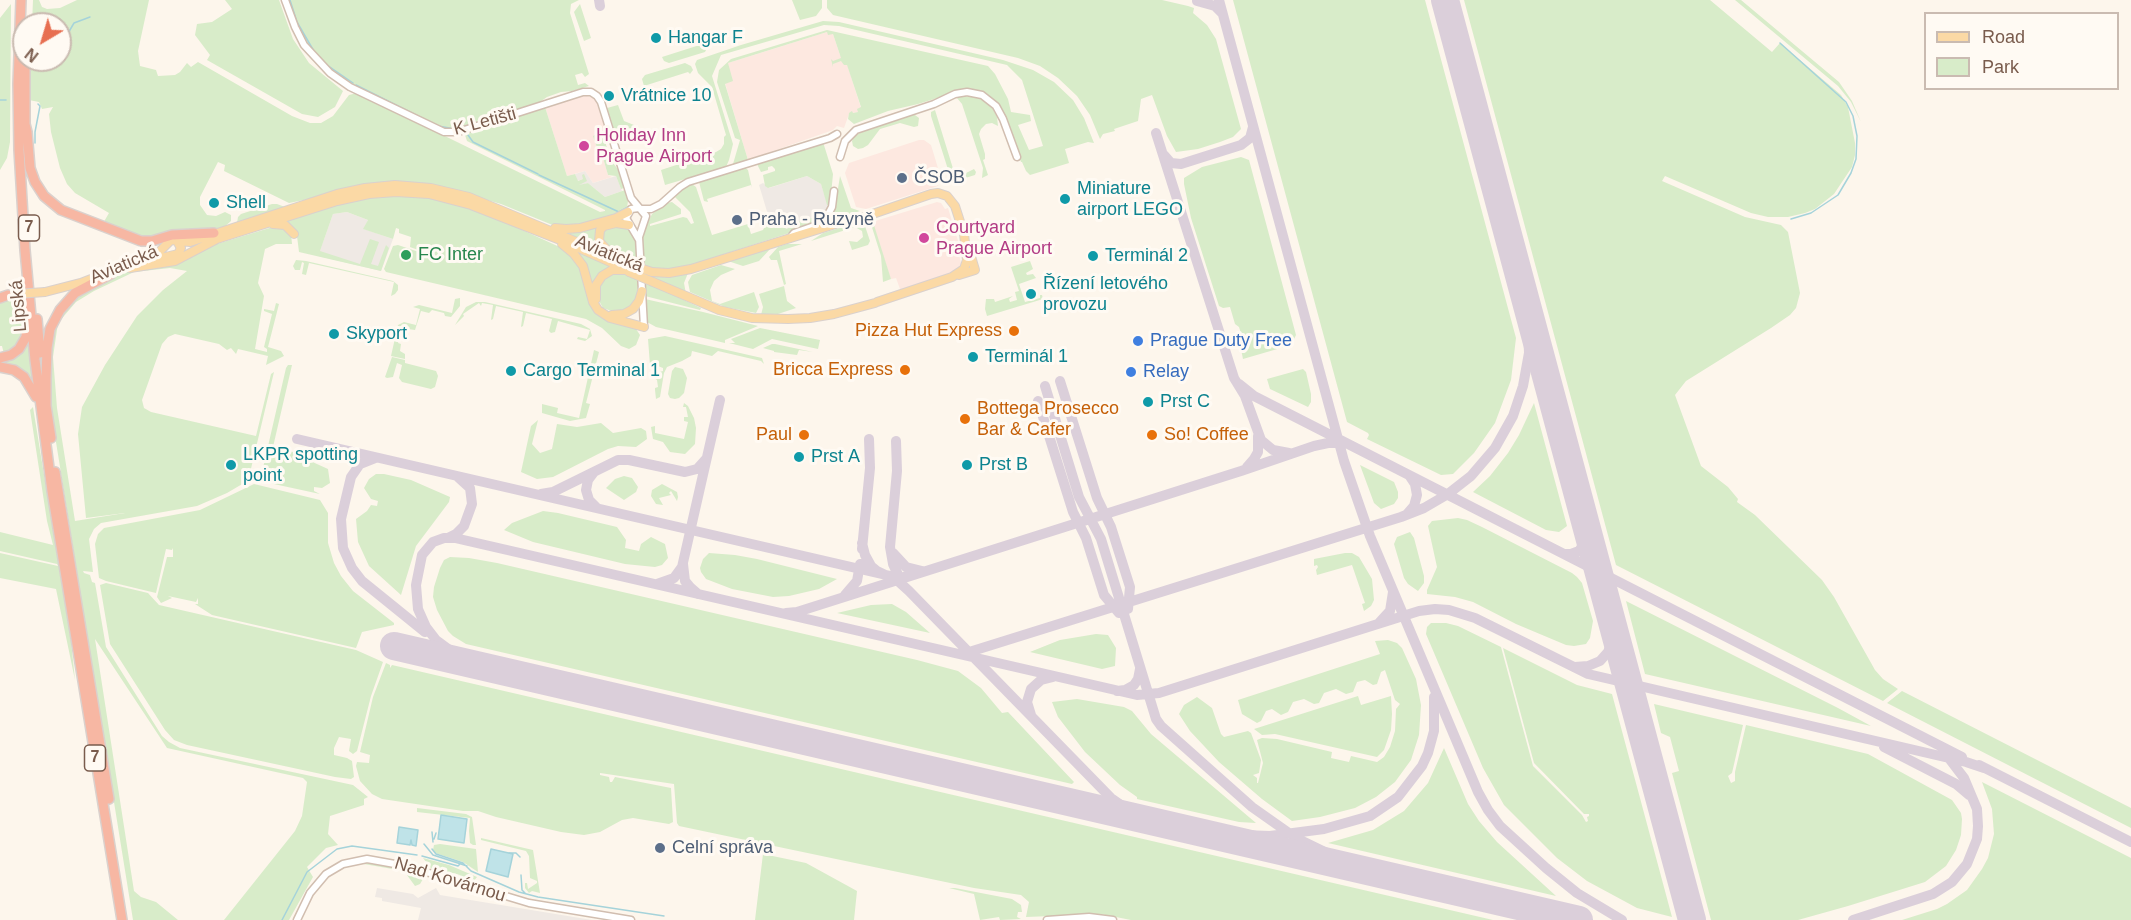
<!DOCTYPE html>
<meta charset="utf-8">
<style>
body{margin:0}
#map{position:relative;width:2131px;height:920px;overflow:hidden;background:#fdf6ec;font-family:Arial,sans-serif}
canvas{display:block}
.legend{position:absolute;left:1924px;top:12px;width:195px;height:78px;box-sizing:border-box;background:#fffaf3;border:2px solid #cabbb1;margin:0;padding:8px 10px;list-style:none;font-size:18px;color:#7a5c4d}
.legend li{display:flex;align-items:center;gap:12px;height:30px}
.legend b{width:30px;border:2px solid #cabbb1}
.north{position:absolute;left:12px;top:12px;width:60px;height:60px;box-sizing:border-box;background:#fffaf3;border:2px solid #cabbb1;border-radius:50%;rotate:218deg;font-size:16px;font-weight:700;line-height:24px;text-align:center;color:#7a5c4d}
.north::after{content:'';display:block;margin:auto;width:21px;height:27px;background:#e76f51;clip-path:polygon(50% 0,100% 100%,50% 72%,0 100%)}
</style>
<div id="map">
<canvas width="2131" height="920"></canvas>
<ul class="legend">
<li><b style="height:8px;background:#fbd9a5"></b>Road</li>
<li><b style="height:16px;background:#d8ecc9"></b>Park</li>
</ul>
<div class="north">N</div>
</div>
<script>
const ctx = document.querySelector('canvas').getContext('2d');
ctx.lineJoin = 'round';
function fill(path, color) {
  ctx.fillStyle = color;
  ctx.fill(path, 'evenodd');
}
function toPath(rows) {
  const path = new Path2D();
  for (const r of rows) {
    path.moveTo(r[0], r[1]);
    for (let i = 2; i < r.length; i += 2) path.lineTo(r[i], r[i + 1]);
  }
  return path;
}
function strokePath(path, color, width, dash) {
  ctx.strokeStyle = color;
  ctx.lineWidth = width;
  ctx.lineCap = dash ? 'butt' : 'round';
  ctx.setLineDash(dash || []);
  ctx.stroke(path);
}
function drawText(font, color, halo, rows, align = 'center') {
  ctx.font = font + ' Arial,sans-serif';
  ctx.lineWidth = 6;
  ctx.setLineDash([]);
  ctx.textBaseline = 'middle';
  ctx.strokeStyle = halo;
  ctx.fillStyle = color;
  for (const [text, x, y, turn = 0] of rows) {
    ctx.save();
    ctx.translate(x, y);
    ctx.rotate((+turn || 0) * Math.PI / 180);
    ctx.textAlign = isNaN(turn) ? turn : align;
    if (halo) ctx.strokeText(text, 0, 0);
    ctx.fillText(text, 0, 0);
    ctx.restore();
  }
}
fill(toPath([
 [827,32,833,34,840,55,847,64,861,108,858,112,849,114,844,128,837,126,833,130,748,160,725,83,728,63],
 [583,95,594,98,598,104,607,131,603,158,608,175,612,177,593,183,585,171,567,176,545,107],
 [919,140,924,140,931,145,941,178,938,186,866,209,856,207,845,173,849,163],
 [937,202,941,203,945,209,948,208,962,254,959,255,962,266,959,271,904,290,900,289,896,278,891,279,890,277,872,222]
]), '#fde8e0');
fill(toPath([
 [585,171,593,183,616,176,622,191,605,197,588,183,579,186,583,179,577,181,575,174],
 [807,176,821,184,828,206,825,214,790,224,791,227,785,229,784,226,775,226,769,218,759,185,763,183,769,188],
 [347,212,368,220,364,229,393,239,381,271,318,256,333,214],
 [377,888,413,894,418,898,436,888,440,895,592,920,418,920,421,908,382,901,382,898,375,897]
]), '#efe9e4');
fill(toPath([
 [33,0,39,0,42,7,47,9,60,8,77,0,149,0,138,51,140,66,156,70,158,76,175,75,180,72,187,63,191,67,198,62,292,116,310,123,321,123,333,116,349,95,357,93,600,212,605,211,605,210,467,141,465,135,469,131,545,107,567,176,575,174,578,181,583,179,582,175,584,174,587,181,579,185,588,183,605,197,625,190,628,201,627,208,620,215,572,227,555,226,501,204,443,187,393,182,289,203,224,171,225,165,218,162,200,197,200,205,207,215,216,216,225,212,231,215,231,221,223,228,146,239,102,225,109,213,75,193,67,184,60,168,51,132,49,114,53,107,42,109,39,102,29,100,31,60,60,60,60,24,32,24],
 [225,0,279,0,293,39,309,63,343,91,335,107,318,117,302,114,207,60,210,55,195,35,197,24,212,22,232,9],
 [287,0,579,0,571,4,570,13,589,74,585,77,582,73,575,75,578,85,585,83,589,86,572,91,561,92,547,97,537,104,458,129,442,129,353,85,331,71,306,43],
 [792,0,822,0,822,8,816,16,800,20],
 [827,0,1162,0,1188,6,1194,8,1193,13,1207,25,1216,39,1241,129,1233,137,1220,142,1198,149,1176,152,1167,136,1152,95,1141,99,1138,121,1114,129,1115,131,1103,134,1100,139,1090,115,1077,96,1058,78,1040,66,1018,58,833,15,827,8],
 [1233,0,1425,0,1516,338,1511,380,1495,423,1474,453,1453,474,1441,475,1367,439,1369,435,1368,433,1347,422],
 [1464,0,1710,0,1772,52,1780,43,1841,95,1848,107,1855,143,1855,155,1852,167,1834,194,1815,209,1805,213,1788,217,1768,217,1751,213,1665,176,1662,181,1745,217,1781,225,1788,232,1800,293,1796,308,1790,315,1771,328,1686,381,1675,395,1701,466,1728,487,1738,499,1737,502,1755,515,1822,580,1834,597,1875,670,1883,679,1898,689,1883,701,1616,565],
 [1735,0,1741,0,1839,82,1852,101,1861,122,1851,102,1838,86],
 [11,4,10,142,7,158,0,170,0,18],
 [580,4,591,38,584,41,574,12],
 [823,21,839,22,1003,60,1033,70,1054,82,1073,100,1084,118,1094,143,1088,142,1065,149,1069,163,1030,175,1026,171,1022,162,1021,162,1010,129,993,100,960,91,918,104,888,111,854,124,848,119,849,113,852,111,853,113,858,112,857,109,861,107,847,65,844,65,841,61,833,64,833,67,831,59,833,61,841,58,833,34,828,35,827,32,728,63,733,81,725,84,748,160,733,164,740,140,735,138,717,82,719,70,731,59,827,30,988,66,995,74,1008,99,1011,112,1030,115,1031,121,1018,125,1029,150,1043,146,1022,80,1007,65,839,26,824,25,721,55,712,76,733,144,729,160,726,167,665,185,661,170,716,152,721,149,724,144,724,137,726,135,712,87,698,73,695,64,697,60,741,45],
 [706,43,708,46,705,52,669,63,664,61,662,57],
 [685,63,691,66,693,70,690,74,688,72,647,85,648,88,644,86,642,79,645,75],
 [963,96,976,97,984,100,991,105,997,117,998,126,992,123,986,124,981,129,979,134,985,154,985,159,983,160,988,175,982,178,983,168,962,104,957,98],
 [618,105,624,121,639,127,615,134,607,108],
 [935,110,955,175,964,174,974,169,976,172,975,175,952,182,931,116,931,112],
 [908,115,915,115,919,118,918,126,914,127,900,123,880,129,868,145,863,148,858,149,853,146,852,141,854,137,861,132],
 [601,132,606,133,606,145,613,163,620,172,624,188,621,189,616,176,608,175,603,158,601,159,593,136],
 [823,142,833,174,830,205,827,205,821,184,807,176,768,188,765,186,763,175,775,171,775,169,772,166,768,167,768,170,761,172,757,164],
 [1241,157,1249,160,1296,335,1291,345,1243,359,1241,349,1244,343,1239,327,1235,324,1230,307,1223,308,1219,306,1191,218,1184,184,1184,178,1202,167],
 [744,167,748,170,752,188,751,185,707,199,708,202,704,201,699,182],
 [840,176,851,208,860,211,833,220,862,212,824,224,835,207],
 [692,184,696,187,712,235,748,224,751,234,763,230,769,218,772,225,784,226,786,229,791,227,790,224,825,214,823,218,811,226,678,269,654,269,644,265,642,234,652,214,667,203,672,202,681,209,681,214,650,224,650,226,683,217,687,218,691,224,694,223,690,212,675,197,686,185],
 [383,195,419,195,465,206,496,218,564,249,581,268,593,306,636,329,640,335,636,345,629,349,621,346,602,328,586,319,386,272,384,269,393,246,398,245,443,260,443,259,410,247,411,237,399,233,399,229,396,228,393,239,363,229,368,220,347,212,333,214,320,251,360,264,370,239,379,242,371,264,378,266,386,245,389,248,381,271,299,252,297,236,280,222,354,199],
 [272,204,277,204,285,207,237,223,238,217,241,214],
 [876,221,873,222,891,279,883,282,881,256,870,221],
 [859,222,865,226,870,241,868,245,852,250,849,241,857,242,863,237,862,231,855,227,811,241,823,233],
 [600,225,597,243,599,248,562,232],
 [276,226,284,228,291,234,292,244,276,244,265,249,258,283,264,296,255,349,267,352,267,349,264,347,272,314,264,311,264,309,274,311,276,303,279,304,268,347,281,351,284,356,266,365,268,356,238,349,236,354,231,348,227,350,219,344,175,334,168,337,162,344,142,400,144,408,151,412,256,436,271,374,274,372,249,477,244,483,227,493,197,506,101,523,94,529,89,539,93,572,83,571,84,573,90,575,92,582,95,583,106,647,162,736,169,742,180,748,353,785,368,797,364,799,364,805,330,816,328,834,338,845,326,848,307,867,313,877,289,920,224,920,295,831,302,816,307,782,303,778,167,748,95,639,134,891,141,897,156,902,178,920,133,920,51,411,49,353,56,322,76,296,104,280,128,271],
 [170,268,187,271,163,290,137,316,105,365,82,407,78,434,86,518,125,513,75,521,57,408,53,357,58,323,76,302,94,291,134,272],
 [609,226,628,228,632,233,636,241,638,262,607,248,600,238,605,228],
 [787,244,802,244,779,251,786,284,784,285,777,260,771,260,769,257,778,247],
 [772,247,759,261,743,266,728,261],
 [573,250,614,268,593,289],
 [296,260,306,261,393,281,398,285,398,290,395,294,391,296,394,282,309,263,306,275,302,274,304,263,302,262,300,270,295,270,293,266],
 [1030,261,1033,269,1026,273,1027,275,1033,274,1036,278,1019,284,1025,302,1040,298,1040,295,1042,295,1043,299,987,316,985,309,986,299,994,299,995,302,1013,296,1009,299,1010,302,1017,300,1015,292,1019,291,1011,267],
 [721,265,735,269,721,275,714,281,710,290,712,301,720,304,754,292,759,307,756,313,725,307,690,292,688,282,692,275],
 [640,272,688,273,684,283,686,294],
 [611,273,621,273,638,279,637,300,631,308,617,313,603,308,598,299,600,281],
 [645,282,701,308,700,310,645,296],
 [784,286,787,301,796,308,772,316,761,315,763,307,759,294],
 [460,298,460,306,451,317,445,316,444,313,432,310,429,313,421,311,415,330,401,328,398,343,401,344,400,351,405,354,405,359,391,356,398,325,404,322,416,325,420,309,413,307,419,305,452,313,455,299],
 [9,299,25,299,26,332,21,344,4,354,2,346,0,346,0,300],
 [645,299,703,312,758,326,725,340,725,343,656,327,647,322],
 [476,302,485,302,581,324,590,329,592,336,585,341,577,339,578,337,587,339,590,330,558,321,555,332,551,333,549,331,552,319,526,313,523,326,521,327,523,312,496,306,493,319,491,320,493,305,482,303,481,306,479,303,463,314,464,316,455,325,466,307],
 [760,328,820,340,818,349,772,339,753,349,729,343,735,343,731,339],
 [665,336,762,358,764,364,761,361,718,351,712,356,692,351,691,356,682,361,667,367,664,373,660,397,656,399,655,390,658,389,655,390,655,388,658,387,657,380,654,378,654,375,656,373,663,371,663,368,658,366,658,363,655,364,655,368,650,365,648,339],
 [29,340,34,382,32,382,0,364,0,361,24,349],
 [772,344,775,344,813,352,799,350,797,355,774,352,774,351,763,348],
 [594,350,599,352,586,403,590,404,586,418,570,421,542,413,542,404,558,408,557,413,579,418],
 [392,357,405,360,405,363,436,371,438,376,435,387,431,389,402,382,399,378,402,365,397,363,393,377,387,378,385,377],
 [288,365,292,365,273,447,297,453,297,455,328,469,330,483,322,488,314,487,314,491,320,494,260,481,286,368],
 [675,367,683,369,687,378,684,393,679,398,675,399,670,398,668,394,672,371],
 [1303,369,1306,372,1311,394,1311,402,1308,407,1270,389,1267,379],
 [684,403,688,406,694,418,696,428,695,444,685,454,670,452,663,442,653,439,651,427,655,426,655,433,684,439,688,422,684,421,684,417,688,417,686,407,683,407],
 [1534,403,1567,526,1559,532,1546,530,1473,492,1490,476,1508,453,1519,435],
 [33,407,71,641,75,680,56,589,0,578,0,553,58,566,57,564,0,551,0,532,53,545,47,521,30,410],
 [538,420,532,444,540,453,552,449,557,424,577,427,601,423,613,433,641,428,646,431,647,439,636,447,618,446,608,449,553,477,537,479,521,472,531,426],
 [1360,465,1394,482,1398,492,1398,498,1394,504,1381,509,1374,503],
 [376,474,384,474,411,480,450,497,449,502,416,546,401,595,369,566,358,542,356,519,367,511,371,505,377,506,378,501,371,499,364,488,369,479],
 [624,476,632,478,638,487,636,492,624,500,606,488,615,479],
 [254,484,320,500,328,513,328,543,334,563,341,576,353,591,394,623,394,625,362,632,356,648,212,615,195,604,198,604,198,598,196,602,168,596,172,598,161,603,157,597,167,557,173,557,173,548,172,550,166,549,156,593,106,581,99,578,95,544,98,534,104,528,200,510],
 [662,484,677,492,678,497,677,501,671,491,669,493,671,495,659,498,663,505,656,504,651,496,652,490],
 [543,511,558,513,617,527,626,540,625,548,639,551,641,544,651,537,665,544,668,558,662,565,655,567,625,564,533,542,504,530,512,523],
 [1458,518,1467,520,1482,527,1572,573,1577,577,1582,583,1593,621,1590,638,1586,644,1574,646,1566,645,1516,624,1473,602,1455,597,1427,594,1427,590,1437,567,1428,526,1432,521],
 [1410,532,1414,538,1424,576,1424,583,1418,591,1408,584,1404,578,1394,544,1397,537],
 [709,553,735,555,757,559,837,579,819,589,789,596,773,597,732,589,706,579,701,572,700,568,703,559],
 [1345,553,1352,553,1359,557,1372,579,1374,600,1371,606,1364,611,1362,604,1365,603,1352,565,1317,575,1316,570,1318,567,1317,565,1314,566,1314,559],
 [450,557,469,558,497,563,917,660,958,671,981,688,1002,713,1008,712,1074,782,1072,784,466,644,453,636,448,631,437,610,433,597,434,587,440,568,444,560],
 [106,583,148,593,159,605,356,650,383,662,371,696,357,751,353,754,349,751,351,739,339,737,334,748,334,755,347,758,352,761,354,777,351,779,335,777,187,745,174,740,165,730,110,644,100,585],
 [1626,601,1838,708,1871,726,1645,674],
 [892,604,906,612,930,633,837,613,871,605],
 [1431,623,1446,623,1458,626,1501,647,1533,766,1582,815,1586,822,1588,821,1587,817,1589,816,1589,814,1584,814,1534,763,1503,648,1577,685,1612,694,1672,917,1637,908,1587,881,1557,858,1504,805,1483,768,1426,634,1427,627],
 [1096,634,1108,635,1116,648,1115,666,1102,669,1030,652,1060,640],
 [1388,640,1397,643,1402,648,1416,679,1421,705,1419,735,1411,760,1395,782,1376,797,1355,808,1320,817,1292,821,1262,799,1219,762,1190,731,1179,714,1184,705,1197,697,1212,708,1221,734,1224,737,1248,731,1251,733,1261,760,1259,773,1253,775,1257,778,1257,783,1258,783,1263,763,1257,740,1262,738,1277,739,1332,752,1331,758,1349,762,1351,756,1377,762,1384,757,1390,747,1395,731,1396,709,1400,704,1395,700,1385,670,1381,672,1377,684,1373,685,1365,680,1357,682,1353,692,1346,694,1336,689,1324,693,1319,703,1314,704,1304,699,1293,702,1288,712,1281,715,1272,709,1266,711,1261,721,1257,723,1242,714,1238,700,1380,654,1375,641],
 [386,663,390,665,390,668,392,665,1493,920,1131,920,1101,914,1026,917,1029,902,1021,895,974,888,679,826,677,823,674,784,600,773,600,775,609,777,610,782,612,782,615,777,671,788,673,822,669,824,633,818,622,820,600,832,584,835,561,832,496,817,478,811,463,811,382,799,372,794,360,781,356,766,357,762,369,763,370,755,360,752,373,697],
 [1902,691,2131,808,2131,828,1887,703],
 [1358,696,1361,705,1391,696,1392,714,1391,730,1384,750,1377,757,1275,734,1262,735,1254,729],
 [1077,699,1124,707,1132,711,1151,734,1256,823,1239,822,1137,799,1137,797,1120,785,1085,752,1058,717,1052,702],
 [1654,704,1743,725,1732,773,1728,776,1731,783,1735,781,1735,772,1746,725,1868,754,1952,800,1961,813,1962,819,1961,835,1956,850,1946,866,1925,882,1848,906,1798,920,1711,920,1672,773,1679,771,1670,737,1661,733],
 [1444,748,1468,804,1479,821,1497,842,1556,896,1328,843,1373,830,1404,811,1428,783],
 [1982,782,2131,858,2131,920,1902,920,1937,909,1947,904,1967,890,1982,869,1988,858,1994,834,1992,809],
 [417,808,466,814,472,817,476,845,473,845,470,843,469,831,470,818,417,812],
 [481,838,533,850,540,893,532,891,529,893,525,888,525,883,527,883,528,889,537,883,537,881,530,878,529,856,526,851,481,840],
 [440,844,476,849,478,872,463,862,435,853,433,850,434,845],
 [763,854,806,863,857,891,854,920,755,920],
 [423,858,449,865,477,877,473,882,459,878,460,875,449,872,434,872],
 [358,863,378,863,393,865,421,873,423,879,420,884,415,886,404,871],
 [949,888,955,888,1012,899,1021,905,1022,912,1018,912,1017,917,1021,919,1000,920,999,917,980,920,974,894]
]), '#d8ecc9');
const water = toPath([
 [441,815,467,819,464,843,438,839,441,815],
 [399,827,418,830,416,846,412,845,411,840,410,845,397,843,399,827],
 [491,849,513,854,508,877,486,871,491,849]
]);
fill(water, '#bfe3e8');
strokePath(water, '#a5d3da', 1.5);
strokePath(toPath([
 [290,0,297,22,315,53],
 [1780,43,1846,102,1853,116,1857,136,1856,159,1851,173,1838,195,1811,213,1791,219],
 [60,47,74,23,90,17],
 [327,65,353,83],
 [356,85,438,126,455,129],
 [0,100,6,100],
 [468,135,473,142,538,174],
 [35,143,35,132,40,106,38,104],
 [539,175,619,212,628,207],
 [432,832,433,842],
 [434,839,436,833],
 [424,844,433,855,467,866],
 [432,849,436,854,463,863,471,871,519,892,538,897,664,916],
 [509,853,516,853,520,857],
 [422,856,458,866,460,864],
 [521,875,522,890,525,893],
 [282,920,307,872,337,849,352,846,417,855]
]), '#a5d3da', 1.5);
strokePath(toPath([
 [599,0,600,6],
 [1219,0,1344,461,1370,536,1478,792,1488,810,1500,826,1546,868,1577,893,1622,920],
 [1444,0,1445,6],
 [1197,1,1215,6,1222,13],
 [1156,133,1234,378,1245,396,1261,440,1273,450,1289,453],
 [1164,155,1171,163,1181,164,1241,145,1250,138,1253,127],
 [1060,381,1097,498,1111,527,1130,587,1128,609],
 [1239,384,1254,396,1962,757],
 [1045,386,1079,497,1101,539,1156,719,1161,726,1252,807,1296,838,1329,854,1364,868,1431,886],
 [1038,401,1073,512,1086,538,1104,595,1119,613],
 [297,439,886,575,900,578,909,576],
 [896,441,897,471,890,547,893,564,901,581],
 [375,458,360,464,351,477,341,519,343,548,352,568,362,581,425,632],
 [1247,467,1254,459,1258,452,1258,436],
 [594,472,588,480,586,490,589,500,596,507],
 [541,494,553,492,618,460,629,460,685,472,697,469,706,459],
 [1407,514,1414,506,1417,495,1415,484,1409,475],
 [448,538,456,534,464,526,472,504,470,488,458,477],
 [862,543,865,555,871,566,877,571,898,581,909,591,1111,798,1134,814,1160,823,1214,834,1270,836,1324,829,1370,816,1398,797,1422,766,1428,753,1434,731,1434,697],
 [862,549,870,468,869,439],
 [893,553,906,567,922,571],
 [1565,554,1571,554,1579,551,1587,539,1588,532,1578,494],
 [683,564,685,581,690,587,698,594],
 [657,584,674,578,682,567,720,400],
 [845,595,857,581,860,564],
 [786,613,797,612,1241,471,1314,446,1328,443,1341,443],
 [1379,623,1390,611,1393,592],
 [966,653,1401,517,1424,508,1448,494,1471,476,1495,448,1513,416,1523,386,1529,353,1528,325,1525,304,1513,257],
 [1575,667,1588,666,1600,661,1608,652,1613,639,1613,628,1602,585,1593,571],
 [509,672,463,660,436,640,426,627,418,609,416,585,422,555,433,542,444,538,455,538,1137,695,1159,693,1419,611,1435,609,1449,610,1475,618,1588,674,1966,762,1984,768],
 [1117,691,1125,690,1134,685,1138,679,1140,669],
 [1031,715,1027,702,1031,689,1041,680,1053,677],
 [1884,747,1956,784,1969,795],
 [1979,765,2131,842],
 [1853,920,1933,894,1952,882,1967,864,1977,839,1978,826,1977,809,1964,778,1948,757]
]), '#dbcfda', 10);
strokePath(toPath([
 [1445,0,1692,920],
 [394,646,1579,920]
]), '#dbcfda', 28);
const minor = toPath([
 [285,0,295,27,304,45,330,73,350,87,444,132,458,132,583,92,591,92,597,96,601,102,631,198,646,216,639,237,644,327],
 [840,157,845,141,856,130,934,104,955,94,967,92,982,95,996,106,1003,119,1017,157],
 [642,209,651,209,661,204,680,187,688,182,830,138,837,134],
 [790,238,794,233,817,225,825,220,832,207,834,191],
 [639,240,626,218,631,209,639,208],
 [297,920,310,893,326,874,343,864,367,859,406,866,529,903,631,920],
 [1047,920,1089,917,1113,920]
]);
const major = toPath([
 [273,224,285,225,294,234],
 [555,228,566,229,580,228,616,218,628,212],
 [562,244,574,254,583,266,593,302,598,310,610,318,644,327],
 [608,251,599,241,600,230,604,226,616,223,629,225],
 [153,260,178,254,181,248,177,241],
 [130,268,175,261,217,239,337,201,369,194,396,192,429,194,471,205,563,241,626,269,629,272],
 [652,272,669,273,691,269,845,221,861,218,931,194,938,193,947,196,955,206,964,234,967,260,964,269,952,277,877,302],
 [959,275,975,270,970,253],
 [653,282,719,310,752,318,788,319,810,318,834,314,875,303],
 [81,283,158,253,171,240,190,242,337,194,365,188,395,185,431,188,469,197,637,267],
 [45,292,84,282],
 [596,299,596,285,602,276,612,270,624,270],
 [612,315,624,314,633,309,639,301,642,291]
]);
const highway = toPath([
 [21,0,18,84,19,150,25,250,35,360,52,491,122,920],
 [25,124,27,132,30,168,35,182,44,196,61,210,141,241,152,241,172,235,214,233],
 [25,128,25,64],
 [0,298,8,295],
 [37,319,40,353],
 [0,358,11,355,19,349,26,337,27,326],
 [0,367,14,370,24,377,36,397],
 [51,438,46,406,46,379,47,348,50,329,60,310,75,293,111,274],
 [55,472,109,799]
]);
strokePath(minor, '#d1beb0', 9);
strokePath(major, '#dad1cd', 10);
strokePath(highway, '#dad1cd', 12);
strokePath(minor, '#fff', 6);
strokePath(major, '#fbd9a5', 8);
strokePath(highway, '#f7b7a3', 9);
const majorBridge = toPath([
 [637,267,652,272],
 [629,272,653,282],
 [17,294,45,292]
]);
strokePath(majorBridge, '#dad1cd', 10, []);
strokePath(majorBridge, '#fbd9a5', 8);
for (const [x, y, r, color] of [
 [656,38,6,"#0f9aa8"],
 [609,96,6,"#0f9aa8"],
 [584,146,6,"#d1479c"],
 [902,178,6,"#5c6f8a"],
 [1065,199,6,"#0f9aa8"],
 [214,203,6,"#0f9aa8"],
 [737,220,6,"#5c6f8a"],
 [924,238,6,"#d1479c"],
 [406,255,6,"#2e9e5b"],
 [1093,256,6,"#0f9aa8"],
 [1031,294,6,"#0f9aa8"],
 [1014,331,6,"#e8710a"],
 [334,334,6,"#0f9aa8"],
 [1138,341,6,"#3f7fe0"],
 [973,357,6,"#0f9aa8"],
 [905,370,6,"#e8710a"],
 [511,371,6,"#0f9aa8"],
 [1131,372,6,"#3f7fe0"],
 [1148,402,6,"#0f9aa8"],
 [965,419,6,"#e8710a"],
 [804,435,6,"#e8710a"],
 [1152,435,6,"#e8710a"],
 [799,457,6,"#0f9aa8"],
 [231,465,6,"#0f9aa8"],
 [967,465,6,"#0f9aa8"],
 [660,848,6,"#5c6f8a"]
]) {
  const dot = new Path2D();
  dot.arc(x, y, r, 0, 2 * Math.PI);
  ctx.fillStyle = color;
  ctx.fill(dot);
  strokePath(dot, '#fffaf3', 2);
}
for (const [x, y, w] of [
 [29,228,21],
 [95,758,21]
]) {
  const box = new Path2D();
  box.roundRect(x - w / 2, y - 13, w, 26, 4.5);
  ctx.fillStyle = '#fffaf3';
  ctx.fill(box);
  strokePath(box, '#7a5c4d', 1.5);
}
drawText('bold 16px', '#7a5c4d', null, [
 ["7",29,228],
 ["7",95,758]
]);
drawText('18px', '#0d838f', '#fffaf3', [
 ["Hangar F",668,38],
 ["Vrátnice 10",621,96],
 ["Miniature",1077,189],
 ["airport LEGO",1077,210],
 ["Shell",226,203],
 ["Terminál 2",1105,256],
 ["Řízení letového",1043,284],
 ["provozu",1043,305],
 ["Skyport",346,334],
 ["Terminál 1",985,357],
 ["Cargo Terminal 1",523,371],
 ["Prst C",1160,402],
 ["LKPR spotting",243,455],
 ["point",243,476],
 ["Prst A",811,457],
 ["Prst B",979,465]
], 'left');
drawText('18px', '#7a5c4d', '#fffaf3', [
 ["K Letišti",485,122,-15],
 ["Aviatická",609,254,22],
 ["Aviatická",124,265,-23],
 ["Lipská",19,306,-95],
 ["Nad Kovárnou",450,880,17]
]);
drawText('18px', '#b23c85', '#fffaf3', [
 ["Holiday Inn",596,136],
 ["Prague Airport",596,157],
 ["Courtyard",936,228],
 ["Prague Airport",936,249]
], 'left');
drawText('18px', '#4e5e75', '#fffaf3', [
 ["ČSOB",914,178],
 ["Praha - Ruzyně",749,220],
 ["Celní správa",672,848]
], 'left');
drawText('18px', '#27864d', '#fffaf3', [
 ["FC Inter",418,255]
], 'left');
drawText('18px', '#c56008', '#fffaf3', [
 ["Pizza Hut Express",1002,331],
 ["Bricca Express",893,370],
 ["Bottega Prosecco",977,409,"left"],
 ["Bar & Cafer",977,430,"left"],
 ["Paul",792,435],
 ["So! Coffee",1164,435,"left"]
], 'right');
drawText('18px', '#366cbe', '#fffaf3', [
 ["Prague Duty Free",1150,341],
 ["Relay",1143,372]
], 'left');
</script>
